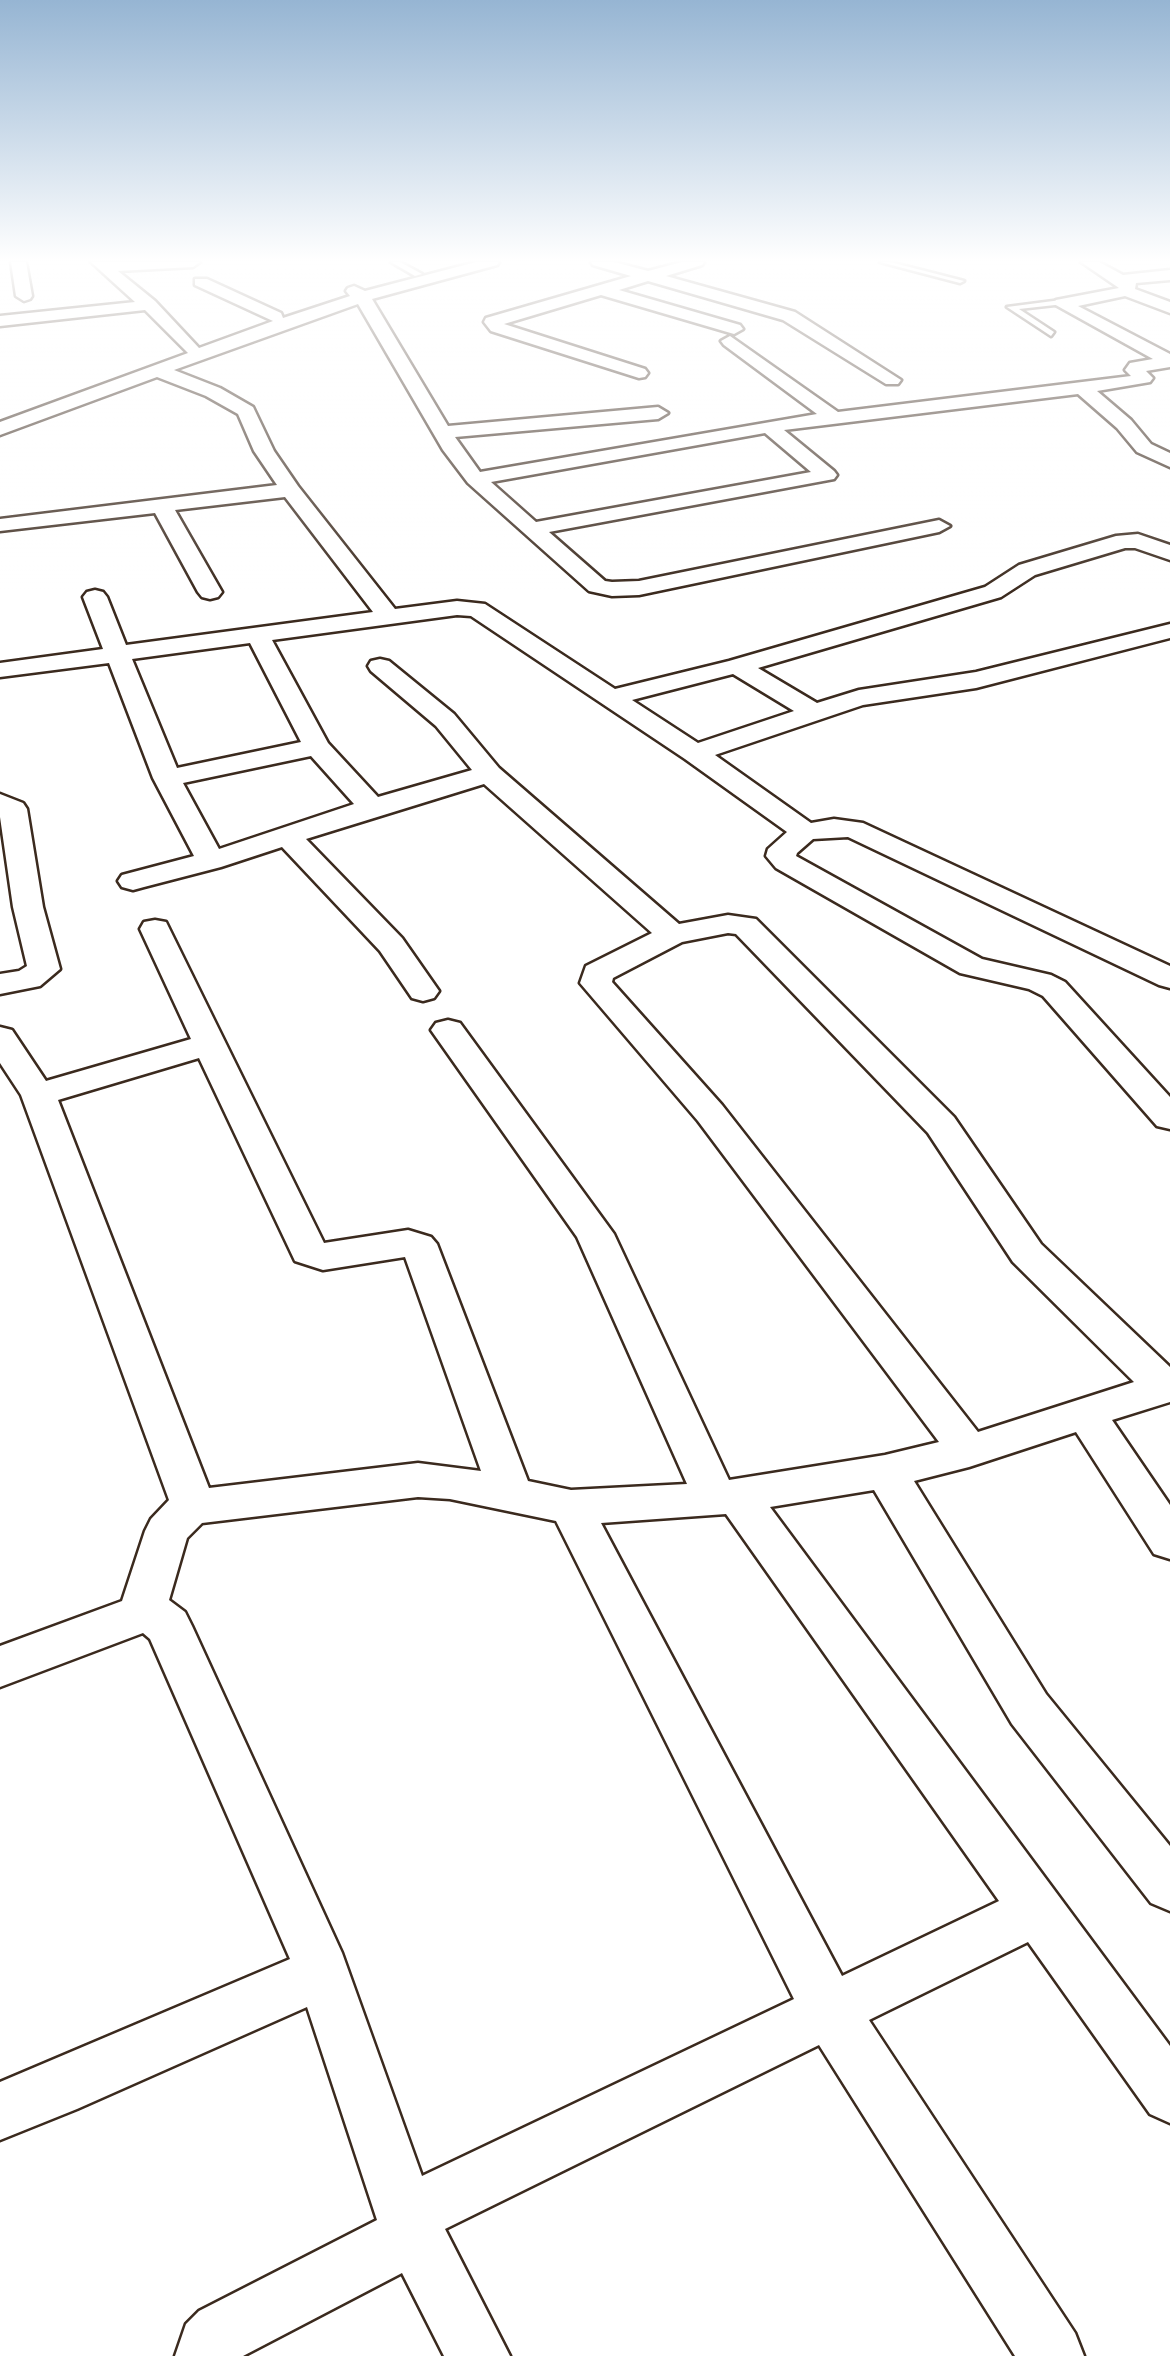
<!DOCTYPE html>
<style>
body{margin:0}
canvas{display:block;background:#fff}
</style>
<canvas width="1170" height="2356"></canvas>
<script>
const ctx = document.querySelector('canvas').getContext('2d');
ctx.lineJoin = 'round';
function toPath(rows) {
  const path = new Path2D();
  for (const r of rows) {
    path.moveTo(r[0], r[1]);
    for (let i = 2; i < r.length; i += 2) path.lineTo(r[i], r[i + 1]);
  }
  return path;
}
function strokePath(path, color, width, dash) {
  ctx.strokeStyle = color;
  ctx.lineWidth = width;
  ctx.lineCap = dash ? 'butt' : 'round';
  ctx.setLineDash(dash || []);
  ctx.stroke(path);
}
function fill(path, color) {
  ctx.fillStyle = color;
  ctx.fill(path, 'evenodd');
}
const lane = toPath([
 [391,262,400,262,422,274,415,276,391,262],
 [880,262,890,262,964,281,960,283,880,262],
 [1061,300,1064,304,1019,309,1054,332,1051,336,1007,307,1061,300]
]);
const street = toPath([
 [11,262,26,262,32,296,30,299,24,301,16,296,11,262],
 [91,262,200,262,193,267,118,271,155,301,199,348,273,321,195,285,195,279,207,279,281,313,283,318,350,296,346,291,348,288,354,286,365,291,476,262,499,262,497,265,372,299,448,426,658,407,668,413,658,419,455,437,480,472,817,414,724,345,721,341,730,336,838,412,1131,376,1125,370,1130,363,1153,359,1054,304,1056,300,1119,288,1081,262,1099,262,1123,275,1170,270,1170,280,1136,283,1135,289,1170,302,1170,313,1125,296,1078,306,1170,354,1170,367,1146,371,1153,378,1150,382,1097,391,1131,420,1151,444,1170,453,1170,467,1137,452,1117,428,1078,394,784,430,834,471,837,475,834,479,549,532,605,581,612,582,639,581,939,520,950,526,939,532,639,595,612,596,589,591,468,483,443,450,358,304,174,370,220,388,253,407,274,451,298,486,395,609,457,601,485,604,615,689,729,661,985,587,1019,565,1116,536,1138,534,1170,545,1170,560,1135,548,1125,548,1035,575,1001,597,758,668,817,703,859,690,976,672,1170,624,1170,638,976,688,863,705,715,755,811,823,834,819,863,823,1170,966,1170,988,1159,985,848,837,813,839,797,853,796,856,982,959,1051,975,1065,982,1170,1097,1170,1129,1157,1126,1043,996,1029,989,960,973,776,868,766,856,768,849,787,832,685,759,471,616,457,615,272,640,328,743,378,797,472,770,436,726,371,671,368,666,371,661,380,659,389,661,454,714,499,768,679,924,728,915,756,919,954,1117,1041,1244,1170,1367,1170,1402,1112,1420,1170,1505,1170,1559,1154,1554,1076,1432,969,1467,914,1481,1046,1694,1170,1846,1170,1911,1151,1903,1012,1724,874,1490,770,1507,1170,2046,1170,2123,1150,2114,1028,1942,869,2020,1075,2333,1084,2356,1015,2356,819,2045,445,2229,510,2356,444,2356,402,2273,243,2356,175,2356,186,2324,199,2311,377,2220,307,2007,77,2109,0,2140,0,2082,290,1959,150,1639,143,1633,0,1687,0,1646,122,1601,145,1531,151,1519,169,1500,21,1095,0,1063,0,1027,12,1030,46,1081,191,1039,140,929,144,922,155,920,166,922,324,1243,408,1230,431,1237,437,1244,528,1481,571,1490,687,1484,577,1237,431,1030,436,1023,448,1020,460,1023,614,1234,729,1480,885,1455,939,1442,698,1121,580,983,586,966,652,933,484,784,306,839,402,938,439,991,434,998,423,1001,412,998,380,951,282,847,221,867,144,887,133,890,122,887,118,881,122,875,194,856,153,778,109,663,0,677,0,663,103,649,83,597,87,592,95,590,103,592,107,597,126,645,373,612,285,497,175,510,222,592,218,597,210,599,202,597,198,592,155,513,0,531,0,519,277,485,254,451,238,414,206,396,157,377,0,435,0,422,188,353,145,310,0,326,0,316,135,302,91,262],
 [765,433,811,472,536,522,491,482,765,433],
 [250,643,301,742,177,768,132,659,250,643],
 [733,674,794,711,698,743,632,700,733,674],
 [311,756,354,804,219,849,183,783,311,756],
 [728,933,736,934,928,1133,1013,1262,1134,1382,978,1432,722,1105,612,982,613,978,682,942,728,933],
 [199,1058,295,1261,323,1270,405,1257,481,1471,418,1463,209,1488,58,1100,199,1058],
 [418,1497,450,1499,556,1521,794,1999,422,2176,342,1953,192,1626,185,1612,169,1600,187,1538,202,1523,418,1497],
 [726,1514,999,1901,842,1976,601,1523,726,1514],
 [591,262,614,262,648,271,682,262,704,262,702,265,666,276,795,312,901,380,898,384,886,384,783,320,648,281,619,290,740,325,743,329,734,334,601,295,504,324,645,369,648,373,645,377,639,378,491,331,484,322,486,318,631,276,593,265,591,262],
 [0,794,23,803,27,809,43,907,60,969,40,986,0,994,0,974,19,971,27,966,13,907,0,817,0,794]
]);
strokePath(lane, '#3b2a1e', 5);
strokePath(street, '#3b2a1e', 5);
fill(lane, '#fff');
fill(street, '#fff');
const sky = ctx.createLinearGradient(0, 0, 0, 591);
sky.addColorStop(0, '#96b5d3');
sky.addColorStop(0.44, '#fff');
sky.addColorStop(1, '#ffffff00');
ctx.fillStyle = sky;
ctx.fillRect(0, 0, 1170, 591);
</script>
